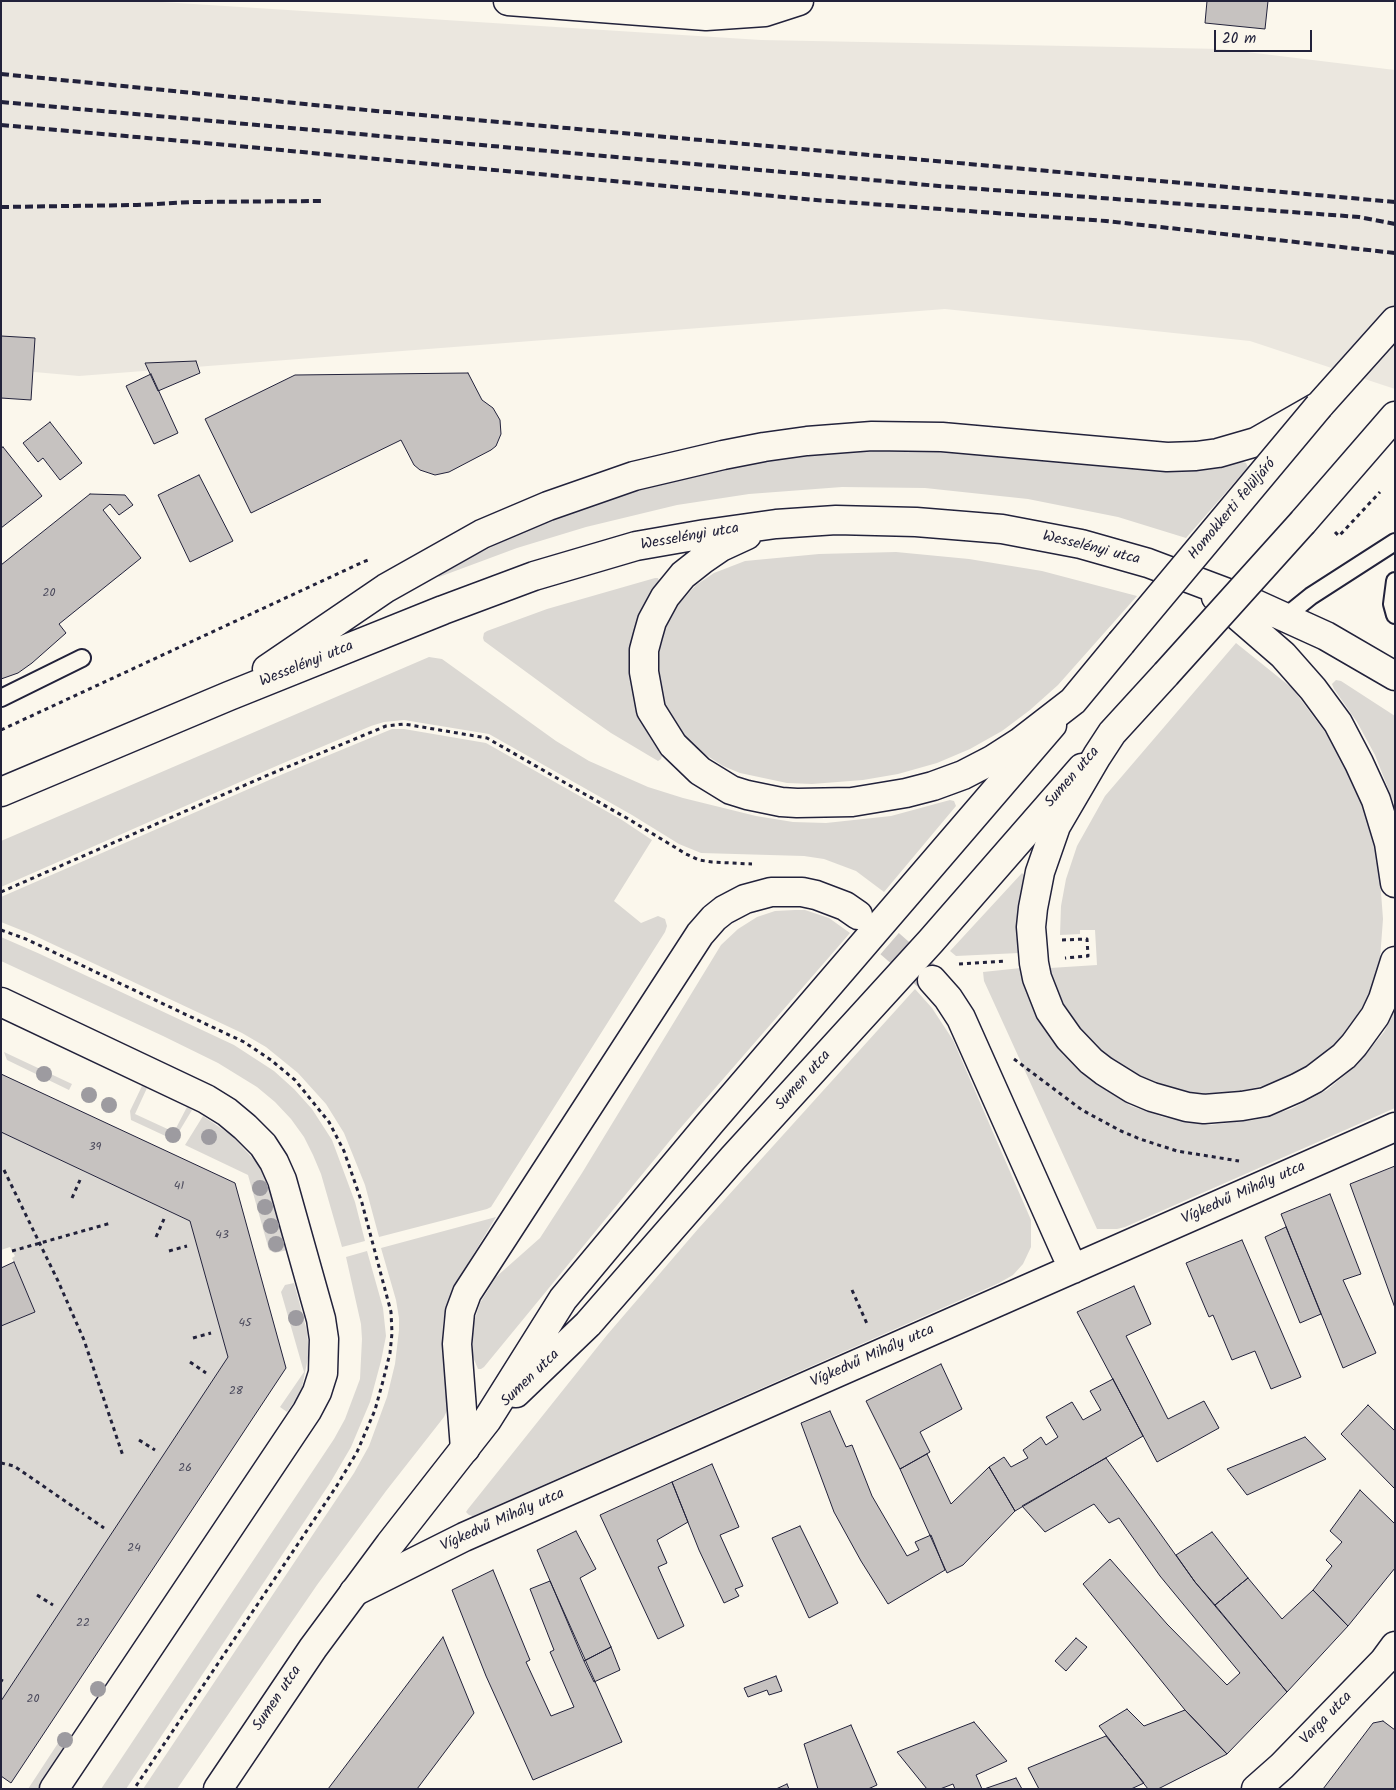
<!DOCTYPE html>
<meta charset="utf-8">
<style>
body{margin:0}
#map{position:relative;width:1396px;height:1790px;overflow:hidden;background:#fbf7ec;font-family:Kalam,sans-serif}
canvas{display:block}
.frame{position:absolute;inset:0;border:2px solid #22223b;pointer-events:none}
.scale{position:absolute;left:1214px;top:30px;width:98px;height:22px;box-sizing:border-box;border:2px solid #22223b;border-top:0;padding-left:6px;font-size:15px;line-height:18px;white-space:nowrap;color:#22223b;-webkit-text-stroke:4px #fbf7ec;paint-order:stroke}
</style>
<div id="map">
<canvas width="1396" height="1790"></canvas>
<div class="frame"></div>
<div class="scale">20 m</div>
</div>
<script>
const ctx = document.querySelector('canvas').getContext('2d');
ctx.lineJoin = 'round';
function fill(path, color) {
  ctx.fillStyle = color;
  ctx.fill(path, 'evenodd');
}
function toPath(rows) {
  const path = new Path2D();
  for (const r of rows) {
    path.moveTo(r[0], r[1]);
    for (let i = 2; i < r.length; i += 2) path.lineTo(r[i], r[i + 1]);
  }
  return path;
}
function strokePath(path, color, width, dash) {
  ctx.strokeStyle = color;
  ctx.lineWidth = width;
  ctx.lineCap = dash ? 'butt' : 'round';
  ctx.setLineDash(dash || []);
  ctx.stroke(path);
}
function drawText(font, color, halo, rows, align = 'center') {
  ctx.font = font + ' Kalam,sans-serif';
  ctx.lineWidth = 4;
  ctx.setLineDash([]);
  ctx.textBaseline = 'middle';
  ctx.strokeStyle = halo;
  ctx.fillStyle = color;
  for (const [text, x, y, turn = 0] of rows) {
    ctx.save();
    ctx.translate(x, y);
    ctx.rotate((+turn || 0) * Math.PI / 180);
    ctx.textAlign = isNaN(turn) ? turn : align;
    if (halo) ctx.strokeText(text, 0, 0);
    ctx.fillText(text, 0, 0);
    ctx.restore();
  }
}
fill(toPath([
 [1,1,146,1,761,40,1222,49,1395,70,1395,389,1250,341,945,309,79,376,1,369]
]), '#ebe7df');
fill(toPath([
 [909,449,988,454,1161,471,1206,470,1243,462,1246,463,1248,467,1186,538,1118,517,1028,499,925,488,842,487,749,494,677,505,586,527,517,548,439,577,436,574,529,529,573,512,654,485,750,463,804,455],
 [896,552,969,559,1042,571,1137,596,1058,685,1030,710,1002,731,970,749,937,763,898,774,863,780,812,784,787,783,740,773,723,766,706,755,689,742,678,730,667,711,662,696,659,681,658,656,664,630,678,605,696,585,714,573,745,561,819,554],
 [655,578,658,578,659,581,638,621,631,651,630,678,637,711,649,736,662,756,661,759,658,761,611,733,574,707,484,641,483,638,484,633,487,631,547,609],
 [1236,643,1292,688,1331,740,1350,776,1364,809,1375,846,1380,879,1383,919,1380,959,1371,992,1350,1028,1329,1050,1302,1069,1267,1085,1231,1093,1199,1094,1163,1086,1134,1073,1104,1053,1083,1032,1064,1004,1051,976,1050,968,1097,965,1095,930,1080,930,1080,934,1060,935,1061,906,1066,879,1077,846,1105,796],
 [429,657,442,659,556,741,589,761,648,787,683,798,756,816,793,822,826,823,891,816,950,800,954,801,956,806,884,892,856,871,824,859,804,856,701,853,679,844,632,815,489,734,404,720,384,722,371,726,281,764,1,887,1,841],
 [1336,680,1341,681,1395,716,1395,806,1375,755,1357,722,1334,689,1332,684],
 [392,729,404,729,486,743,622,820,652,840,614,901,641,923,658,916,665,919,667,926,665,932,491,1207,487,1209,379,1237,365,1185,344,1133,326,1104,298,1073,266,1047,242,1033,31,934,1,922,1,897,283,774],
 [1022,873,1025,876,1018,914,1019,953,956,956,950,951],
 [795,910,805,910,829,918,850,933,677,1132,484,1367,481,1369,478,1369,473,1357,472,1328,480,1303,496,1277,540,1238,582,1173,721,945,738,929,757,917,775,911],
 [1,937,40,954,234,1045,274,1071,294,1089,312,1109,332,1140,355,1202,365,1241,342,1247,321,1174,313,1155,304,1137,291,1119,275,1102,257,1087,218,1063,163,1036,1,961],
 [1021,968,1025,989,1038,1019,1061,1051,1096,1084,1131,1106,1163,1117,1209,1125,1254,1120,1291,1109,1327,1090,1357,1065,1384,1032,1395,1010,1395,1108,1125,1227,1117,1229,1097,1229,984,981,983,972],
 [915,989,932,1008,953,1040,1031,1220,1031,1247,1023,1264,1013,1275,999,1283,473,1516,469,1515,466,1512,468,1509,607,1335,698,1229],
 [4,1052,72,1084,69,1090,7,1060],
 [142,1086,147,1088,135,1114,174,1132,187,1107,192,1110,174,1140,131,1120,130,1111],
 [203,1116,231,1135,258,1164,267,1183,287,1250,275,1253,269,1250,248,1175,185,1145],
 [1,1132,190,1221,228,1357,1,1701,1,1326,35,1312,12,1258,15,1256,10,1247,1,1250],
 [496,1217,456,1283,446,1309,443,1322,442,1350,450,1385,449,1406,444,1417,386,1491,317,1585,177,1789,143,1789,354,1473,369,1446,387,1397,395,1364,399,1330,399,1318,396,1300,381,1248],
 [367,1251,383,1308,386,1336,381,1361,370,1402,351,1447,330,1483,126,1789,101,1789,334,1439,345,1419,360,1379,362,1339,361,1324,346,1257],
 [294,1283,307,1331,309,1353,302,1387,297,1398,287,1412,280,1407,304,1372,281,1292,285,1285],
 [64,1734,72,1738,38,1789,28,1789]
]), '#dbd8d3');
const building = toPath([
 [1207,1,1268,1,1265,29,1205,23,1207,1],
 [1,336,35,338,31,400,1,398,1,336],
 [196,361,200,373,158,391,145,363,196,361],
 [468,373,482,400,493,408,500,420,501,434,496,446,491,450,449,472,435,475,420,470,414,465,401,440,251,513,205,419,295,375,468,373],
 [151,374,178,433,154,444,126,386,151,374],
 [50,422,82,463,60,480,43,458,38,462,23,443,50,422],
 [3,447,42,496,1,528,1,448,3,447],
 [199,475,233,541,190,562,158,495,199,475],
 [90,494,125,495,133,505,119,515,110,504,103,510,141,558,59,624,66,633,32,663,18,673,1,679,1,565,90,494],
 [1,1074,235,1183,286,1368,11,1783,1,1776,1,1701,228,1357,190,1221,1,1132,1,1074],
 [1395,1166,1395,1308,1350,1184,1395,1166],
 [1330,1194,1361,1274,1343,1280,1376,1353,1343,1368,1281,1214,1330,1194],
 [1286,1227,1321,1314,1300,1323,1265,1237,1286,1227],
 [1242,1240,1301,1377,1271,1389,1255,1351,1232,1360,1213,1315,1209,1317,1186,1263,1242,1240],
 [14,1262,35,1312,1,1326,1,1268,14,1262],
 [1134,1286,1151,1324,1126,1336,1168,1419,1204,1401,1219,1428,1157,1462,1077,1312,1134,1286],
 [941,1364,962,1409,920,1432,930,1452,900,1469,866,1401,941,1364],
 [1113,1379,1143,1436,1015,1511,989,1467,1004,1457,1011,1467,1028,1458,1023,1450,1041,1437,1046,1445,1058,1437,1046,1417,1072,1402,1083,1420,1101,1410,1090,1391,1113,1379],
 [1368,1405,1395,1431,1395,1489,1341,1434,1368,1405],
 [830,1411,846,1447,852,1445,872,1496,907,1556,919,1550,915,1542,931,1535,945,1570,888,1604,861,1561,834,1512,801,1423,830,1411],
 [1305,1437,1326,1459,1247,1495,1227,1469,1305,1437],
 [927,1454,951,1504,989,1467,1015,1511,963,1565,947,1573,900,1469,927,1454],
 [1106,1458,1195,1582,1287,1692,1227,1754,1185,1710,1083,1584,1110,1559,1167,1624,1227,1685,1240,1673,1160,1576,1119,1518,1109,1523,1094,1504,1045,1532,1022,1506,1106,1458],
 [712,1464,739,1527,720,1535,743,1586,735,1589,739,1596,724,1603,699,1550,672,1482,712,1464],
 [672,1482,688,1522,657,1540,667,1563,658,1567,684,1626,658,1639,600,1515,672,1482],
 [1360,1490,1395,1524,1395,1568,1348,1626,1313,1590,1332,1566,1326,1560,1342,1542,1330,1531,1360,1490],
 [800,1526,838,1603,809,1618,772,1538,800,1526],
 [576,1531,596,1569,580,1578,611,1647,584,1661,537,1550,576,1531],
 [1212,1532,1248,1578,1215,1605,1195,1582,1176,1555,1212,1532],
 [493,1570,530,1660,526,1662,551,1716,574,1707,550,1652,554,1650,530,1589,550,1581,622,1742,533,1780,486,1676,452,1590,493,1570],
 [1248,1578,1282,1619,1313,1590,1348,1626,1287,1692,1215,1605,1248,1578],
 [443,1637,474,1713,417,1789,328,1789,443,1637],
 [1076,1638,1087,1647,1066,1671,1055,1661,1076,1638],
 [611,1647,620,1670,594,1682,584,1661,611,1647],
 [776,1676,782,1691,769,1695,767,1690,748,1697,744,1688,776,1676],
 [1127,1709,1144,1726,1185,1710,1227,1754,1158,1789,1148,1789,1099,1726,1127,1709],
 [1383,1721,1395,1730,1395,1789,1323,1789,1373,1723,1383,1721],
 [974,1722,1007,1761,976,1775,982,1789,955,1789,953,1784,940,1789,927,1789,897,1752,974,1722],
 [851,1725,877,1785,868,1789,818,1789,804,1744,851,1725],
 [1106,1736,1144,1783,1131,1789,1039,1789,1028,1768,1106,1736],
 [1016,1778,1022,1789,984,1789,1016,1778],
 [787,1784,789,1789,776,1789,787,1784]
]);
fill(building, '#c6c2c0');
strokePath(building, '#22223b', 1);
strokePath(toPath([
 [858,916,929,978]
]), '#d0ccc9', 28, [28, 14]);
const service = toPath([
 [1395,581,1392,604,1395,615],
 [1285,617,1311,596,1395,542],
 [1,698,82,658]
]);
const minor = toPath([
 [508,1,706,16,765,12,799,1],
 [932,980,948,998,961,1018,1073,1269],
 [1,1002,206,1099,227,1112,245,1127,263,1145,274,1162,282,1180,321,1319,324,1339,323,1373,317,1392,307,1411,54,1789],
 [465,1449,457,1344,460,1312,467,1293,700,934,714,918,724,910,745,899,771,892,802,892,816,895,845,906,858,915],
 [354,1592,464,1537,1395,1127],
 [1256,1789,1282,1766,1384,1661,1395,1646]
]);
const tertiary = toPath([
 [516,1393,588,1324,733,1158,931,941,1082,768],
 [218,1789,313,1648,390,1544,487,1420,563,1299,710,1123,1052,725]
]);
const primary = toPath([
 [1303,522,1395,416],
 [747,535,721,547,702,560,683,575,665,597,652,621,648,635,644,650,644,672,651,710,673,745,700,771,731,790,747,795,781,802,797,803,852,802,906,793,933,786,963,775,992,760,1020,742,1073,701,1121,643],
 [1216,597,1283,655,1313,689,1338,723,1359,763,1376,800,1389,843,1395,883],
 [267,669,386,588,482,534,548,506,634,476,723,455,764,447,807,441,872,436,942,437,1167,457,1196,456,1218,453,1256,442,1319,406,1395,321],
 [1166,674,1112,733,1097,756,1056,826,1040,872,1033,908,1031,927,1034,963,1037,978,1050,1011,1069,1038,1091,1061,1104,1071,1133,1089,1152,1097,1187,1107,1204,1109,1242,1106,1265,1102,1297,1088,1314,1079,1344,1056,1354,1045,1375,1016,1383,999,1395,961],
 [1,792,229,696,443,610,534,576,636,546,705,534,776,524,836,520,916,522,1002,529,1081,544,1148,563,1249,601,1326,636,1395,676]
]);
strokePath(service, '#22223b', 20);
strokePath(minor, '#22223b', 31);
strokePath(tertiary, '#22223b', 31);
strokePath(primary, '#22223b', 31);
strokePath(toPath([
 [1335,532,1339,536,1380,492],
 [1,730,363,562,371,559],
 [1,892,268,775,386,726,404,724,487,738,630,820,686,854,699,860,712,862,752,864],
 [1,930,26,939,244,1042,271,1060,295,1080,329,1122,344,1151,362,1203,391,1312,392,1333,390,1353,383,1381,375,1410,357,1452,336,1487,134,1789],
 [1062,940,1087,939,1088,956,1065,958],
 [959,964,1005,961],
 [1014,1059,1082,1110,1121,1131,1140,1139,1177,1151,1239,1161],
 [4,1170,58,1281,84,1340,123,1456],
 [72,1198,80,1180],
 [156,1237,164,1219],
 [12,1251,111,1223],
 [169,1251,187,1246],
 [852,1290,868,1326],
 [193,1338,211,1333],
 [190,1362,206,1373],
 [139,1440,155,1450],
 [1,1463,14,1466,84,1514],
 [88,1517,104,1528],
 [37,1595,53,1605],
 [1,1680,3,1681]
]), '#22223b', 3, [4, 4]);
strokePath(service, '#fbf7ec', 16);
strokePath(minor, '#fbf7ec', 28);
strokePath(tertiary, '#fbf7ec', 28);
strokePath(primary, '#fbf7ec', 28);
strokePath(toPath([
 [1,74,376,111,1395,202],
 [1,102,939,186,1359,217,1395,224],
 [1,125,238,146,816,200,1106,221,1395,253],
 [1,207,137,205,192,202,321,201]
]), '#22223b', 4, [8, 4]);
const primaryBridge = toPath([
 [1121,643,1319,406],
 [1166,674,1303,522]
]);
strokePath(primaryBridge, '#22223b', 31, []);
strokePath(primaryBridge, '#fbf7ec', 28);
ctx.fillStyle = '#9d9ba0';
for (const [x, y] of [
 [44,1074],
 [89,1095],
 [109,1105],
 [173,1135],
 [209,1137],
 [260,1188],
 [265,1207],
 [271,1226],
 [276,1244],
 [296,1318],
 [98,1689],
 [65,1740]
]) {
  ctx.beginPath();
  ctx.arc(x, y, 8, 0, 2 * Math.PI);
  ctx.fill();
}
drawText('12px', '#4b4a5c', null, [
 ["20",49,594],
 ["39",95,1148],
 ["41",179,1187],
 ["43",222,1236],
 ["45",245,1324],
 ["28",236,1392],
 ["26",185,1469],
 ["24",134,1549],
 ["22",83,1624],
 ["20",33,1700]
]);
drawText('15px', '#22223b', '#fbf7ec', [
 ["Homokkerti felüljáró",1233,510,-50],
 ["Wesselényi utca",690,538,-10],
 ["Wesselényi utca",1091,549,14],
 ["Wesselényi utca",307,665,-22],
 ["Sumen utca",1073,778,-49],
 ["Sumen utca",804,1081,-48],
 ["Vígkedvű Mihály utca",1244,1194,-24],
 ["Vígkedvű Mihály utca",873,1357,-24],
 ["Sumen utca",531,1379,-44],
 ["Vígkedvű Mihály utca",503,1521,-24],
 ["Sumen utca",278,1699,-56],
 ["Varga utca",1327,1719,-46]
]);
</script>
